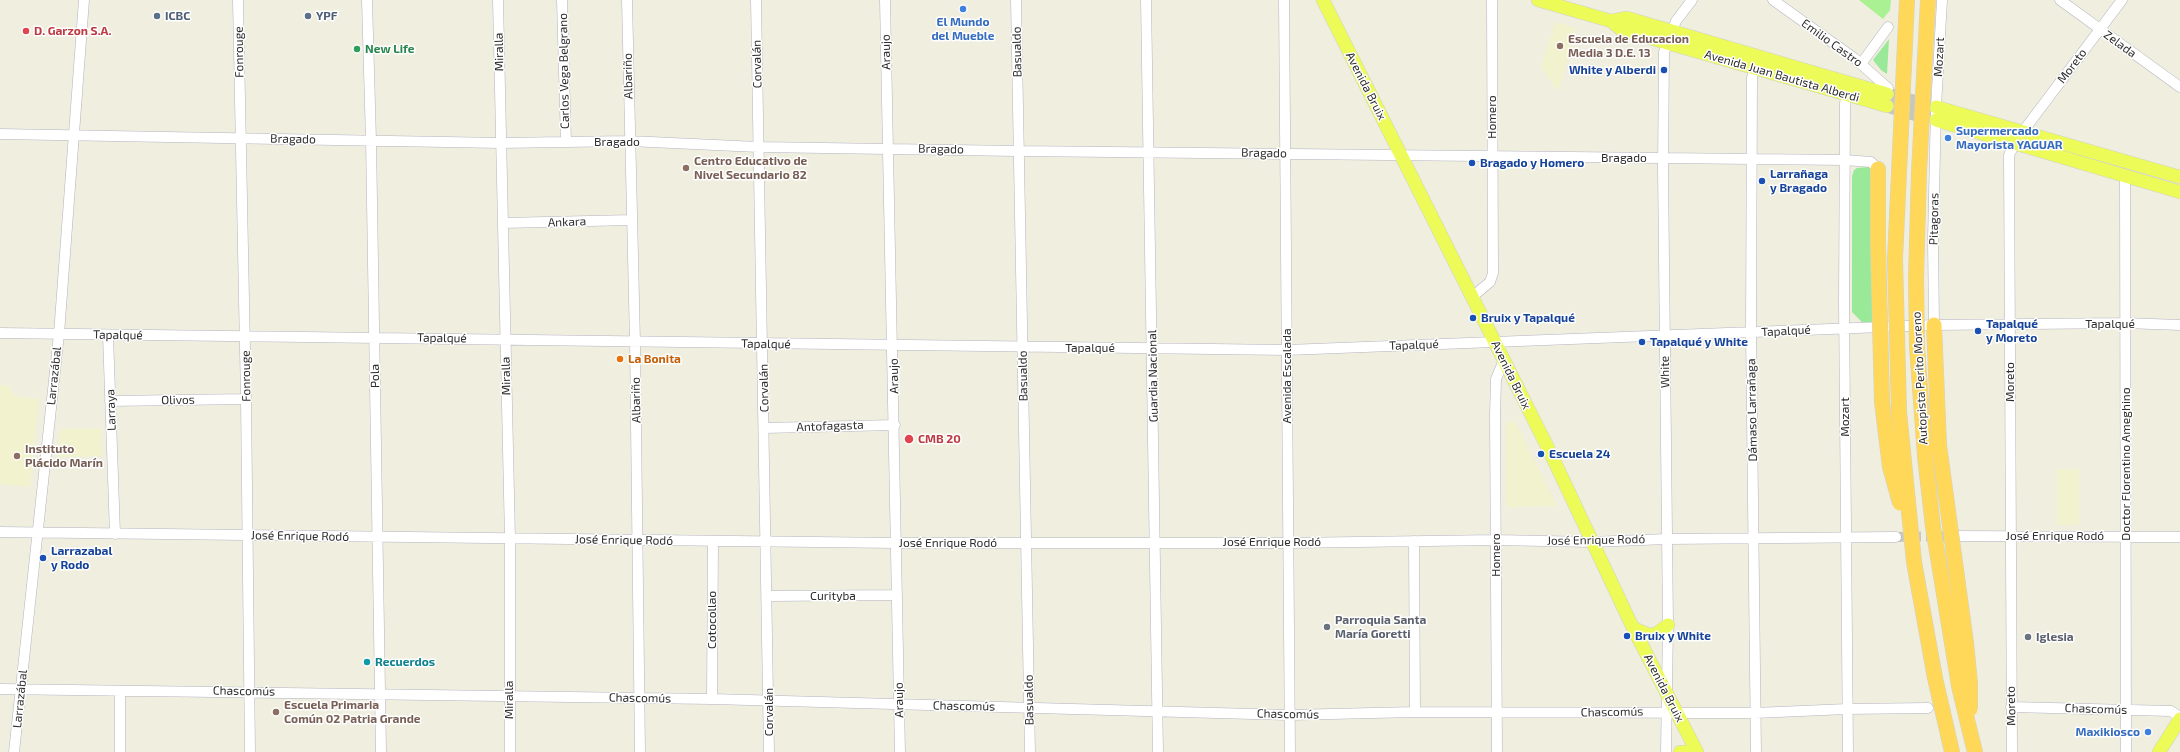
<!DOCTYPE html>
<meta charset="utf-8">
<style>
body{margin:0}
canvas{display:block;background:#efeedf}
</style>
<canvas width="2180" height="752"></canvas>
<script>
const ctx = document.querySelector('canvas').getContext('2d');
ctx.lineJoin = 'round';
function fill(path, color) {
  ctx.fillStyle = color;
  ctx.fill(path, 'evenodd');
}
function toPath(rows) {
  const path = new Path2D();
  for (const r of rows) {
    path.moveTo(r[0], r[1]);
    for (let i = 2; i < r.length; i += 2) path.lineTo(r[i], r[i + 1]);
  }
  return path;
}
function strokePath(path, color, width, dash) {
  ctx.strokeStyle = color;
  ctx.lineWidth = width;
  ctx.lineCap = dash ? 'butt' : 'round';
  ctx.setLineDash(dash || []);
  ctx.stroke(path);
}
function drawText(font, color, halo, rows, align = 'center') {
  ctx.font = font + ' "Exo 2",sans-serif';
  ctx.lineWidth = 3;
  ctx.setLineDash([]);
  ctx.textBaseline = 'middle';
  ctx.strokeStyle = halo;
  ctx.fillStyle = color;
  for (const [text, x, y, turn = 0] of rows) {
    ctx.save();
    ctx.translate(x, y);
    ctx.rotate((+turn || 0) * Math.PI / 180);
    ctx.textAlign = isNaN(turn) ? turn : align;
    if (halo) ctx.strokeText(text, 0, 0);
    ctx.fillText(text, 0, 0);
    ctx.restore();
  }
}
fill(toPath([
 [1555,22,1576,28,1558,92,1541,67],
 [0,385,10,386,10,390,15,396,39,399,30,487,0,484],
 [1506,422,1515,422,1557,506,1506,507],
 [60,429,101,429,102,456,57,457],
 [2057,469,2079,469,2079,525,2057,525]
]), '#f2f2ce');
fill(toPath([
 [1889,39,1887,74,1881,70,1873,60],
 [1869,167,1871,169,1873,322,1862,322,1852,312,1852,176,1854,170,1857,168]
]), '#99e998');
fill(toPath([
 [1859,0,1891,0,1890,10,1883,19]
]), '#aaf193');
strokePath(toPath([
 [1896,537,1955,536]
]), '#c8c7bb', 10, [10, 5]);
strokePath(toPath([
 [1887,94,1932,106],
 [1887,106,1930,119]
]), '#c8c7bb', 13, [13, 6]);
const minor = toPath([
 [238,0,246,399,250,752],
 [367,0,371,140,381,752],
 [498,0,510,539,510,752],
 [562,0,566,142],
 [627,0,635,342,640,752],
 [756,0,769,752],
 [885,0,900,752],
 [1016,0,1030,752],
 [1146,0,1158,752],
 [1284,0,1290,752],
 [1773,0,1854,58,1888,88],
 [2060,0,2180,87],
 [1861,64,1888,27],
 [1754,69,1752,78,1751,333,1756,752],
 [0,134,501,143,629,141,758,147,1018,151,1845,160,1871,162,1878,169],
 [2125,176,2126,752],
 [503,223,632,220],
 [1472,297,1490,282,1493,273,1492,0],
 [1934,325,1933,240,1936,107,1942,0],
 [0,333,1287,350,1934,325,2125,323,2180,325],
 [108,335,115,534],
 [110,401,246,399],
 [764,428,895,425],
 [0,532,896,543,1288,543,1496,540,1591,542,1667,539,1896,537],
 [1955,536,2180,537],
 [1414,541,1415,712],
 [768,596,897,595],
 [0,689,712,699,1289,715,1415,712,1755,713,1847,709,1928,708],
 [120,691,120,752],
 [712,699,713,542],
 [2011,707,2171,711,2180,717],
 [14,752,59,334,84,0],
 [1497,752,1495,416,1496,379,1504,360],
 [1666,752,1668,625,1663,168,1664,52,1676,21,1692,0],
 [1848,752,1844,303,1845,103,1848,88],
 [2012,752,2009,155,2018,138,2122,0]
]);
const major = toPath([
 [1323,0,1549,450,1633,628,1697,752],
 [1538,0,1611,21,1622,30,1887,106],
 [1611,21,1627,18,1887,94],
 [1936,107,2180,177],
 [1936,120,2180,192],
 [1633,628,1649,635,1656,634,1668,625],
 [1680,752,1692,752],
 [2159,752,2180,719]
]);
const highway = toPath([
 [1878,169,1878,244],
 [1934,325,1939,445],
 [1914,562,1935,678,1952,752],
 [1969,728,1975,752]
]);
strokePath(minor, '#b4b3c1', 11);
strokePath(major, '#d1d1d1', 14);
strokePath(highway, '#d1d1d1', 16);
strokePath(minor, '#fff', 10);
strokePath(major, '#ecfb58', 13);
strokePath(highway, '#ffd85a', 15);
const highwayBridge = toPath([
 [1907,0,1895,259,1899,412,1914,562],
 [1928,0,1919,172,1916,277,1917,347,1925,456,1933,527,1959,686,1969,728],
 [1878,244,1882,402,1890,467,1900,503],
 [1939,445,1966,643,1970,683,1970,709]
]);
strokePath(highwayBridge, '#d1d1d1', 16, []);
strokePath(highwayBridge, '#ffd85a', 15);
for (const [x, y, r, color] of [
 [963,9,4,"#3f7fe0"],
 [157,16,4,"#5c6f8a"],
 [308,16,4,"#5c6f8a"],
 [26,31,4,"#e0444e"],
 [1560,46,4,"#8d6e63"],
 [357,49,4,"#2e9e5b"],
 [1664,70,4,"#1a4fb4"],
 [1948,138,4,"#3f7fe0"],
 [1472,163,4,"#1a4fb4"],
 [686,168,4,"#8d6e63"],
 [1762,181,4,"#1a4fb4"],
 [1473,318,4,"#1a4fb4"],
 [1978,331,4,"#1a4fb4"],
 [1642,342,4,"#1a4fb4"],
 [620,359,4,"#e8710a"],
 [909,439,5,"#e0444e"],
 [1541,454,4,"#1a4fb4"],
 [17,456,4,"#8d6e63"],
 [43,558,4,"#1a4fb4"],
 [1327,627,4,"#6b7280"],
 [1627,636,4,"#1a4fb4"],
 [2028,637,4,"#6b7280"],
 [367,662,4,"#0f9aa8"],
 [276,712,4,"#8d6e63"],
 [2148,732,4,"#3f7fe0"]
]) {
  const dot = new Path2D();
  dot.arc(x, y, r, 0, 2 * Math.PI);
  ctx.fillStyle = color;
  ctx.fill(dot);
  strokePath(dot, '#fff', 1.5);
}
drawText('bold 12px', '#4e5e75', '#fff', [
 ["ICBC",165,16],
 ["YPF",316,16]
], 'left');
drawText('bold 12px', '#366cbe', '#fff', [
 ["El Mundo",963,22],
 ["del Mueble",963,36],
 ["Supermercado",1956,131,"left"],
 ["Mayorista YAGUAR",1956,145,"left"],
 ["Maxikiosco",2140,732,"right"]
]);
drawText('bold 12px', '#be3a42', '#fff', [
 ["D. Garzon S.A.",34,31],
 ["CMB 20",918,439]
], 'left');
drawText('bold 12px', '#785e54', '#fff', [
 ["Escuela de Educacion",1568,39],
 ["Media 3 D.E. 13",1568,53],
 ["Centro Educativo de",694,161],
 ["Nivel Secundario 82",694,175],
 ["Instituto",25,449],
 ["Plácido Marín",25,463],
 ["Escuela Primaria",284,705],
 ["Común 02 Patria Grande",284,719]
], 'left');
drawText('12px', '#2d2d2d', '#fff', [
 ["Emilio Castro",1832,43,36],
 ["Zelada",2120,44,36],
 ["Fonrouge",239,52,-91],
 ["Miralla",499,52,-91],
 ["Araujo",886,52,-91],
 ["Basualdo",1017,52,-91],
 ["Mozart",1939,57,-87],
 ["Corvalán",757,64,-91],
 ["Moreto",2072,66,-53],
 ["Carlos Vega Belgrano",564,71,-91],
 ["Albariño",628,76,-91],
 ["Avenida Juan Bautista Alberdi",1782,76,16],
 ["Avenida Bruix",1366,86,63],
 ["Homero",1492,117,-90],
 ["Bragado",293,139,1],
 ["Bragado",617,142],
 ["Bragado",941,149,1],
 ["Bragado",1264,153,1],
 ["Bragado",1624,158],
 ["Pitagoras",1934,219,-89],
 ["Ankara",567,222,-2],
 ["Tapalqué",2110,324],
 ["Tapalqué",1786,331,-3],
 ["Tapalqué",118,335,1],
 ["Tapalqué",442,338,1],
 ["Tapalqué",766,344,1],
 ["Tapalqué",1414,345,-2],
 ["Tapalqué",1090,348],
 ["White",1665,372,-91],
 ["Avenida Bruix",1511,375,64],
 ["Larrazábal",54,376,-84],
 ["Fonrouge",246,376,-91],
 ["Pola",375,376,-91],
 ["Miralla",506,376,-91],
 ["Araujo",894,376,-91],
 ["Basualdo",1023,376,-91],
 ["Guardia Nacional",1153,376,-91],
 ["Avenida Escalada",1287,376,-90],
 ["Autopista Perito Moreno",1920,378,-93],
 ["Moreto",2010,382,-90],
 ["Corvalán",764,388,-91],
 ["Olivos",178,400,-1],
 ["Albariño",636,400,-91],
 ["Larraya",111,410,-92],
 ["Dámaso Larrañaga",1752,410,-91],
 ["Mozart",1845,417,-90],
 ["Antofagasta",830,426,-2],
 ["Doctor Florentino Ameghino",2126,464,-90],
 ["José Enrique Rodó",300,536,1],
 ["José Enrique Rodó",2055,536],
 ["José Enrique Rodó",624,540,1],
 ["José Enrique Rodó",1596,540,-1],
 ["José Enrique Rodó",1272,542],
 ["José Enrique Rodó",948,543],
 ["Homero",1496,555,-90],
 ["Curityba",833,596],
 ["Cotocollao",712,620,-90],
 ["Avenida Bruix",1664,688,63],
 ["Chascomús",244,691,1],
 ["Chascomús",640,698,1],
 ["Larrazábal",20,699,-84],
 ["Miralla",509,700,-90],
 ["Araujo",899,700,-91],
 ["Basualdo",1029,700,-91],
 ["Chascomús",964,706,1],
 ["Moreto",2011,706,-91],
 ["Chascomús",2096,709,2],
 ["Corvalán",769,712,-90],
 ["Chascomús",1612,712,-1],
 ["Chascomús",1288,714,1]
]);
drawText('bold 12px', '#27864d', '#fff', [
 ["New Life",365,49]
], 'left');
drawText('bold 12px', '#164399', '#fff', [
 ["White y Alberdi",1656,70,"right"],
 ["Bragado y Homero",1480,163],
 ["Larrañaga",1770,174],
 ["y Bragado",1770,188],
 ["Bruix y Tapalqué",1481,318],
 ["Tapalqué",1986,324],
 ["y Moreto",1986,338],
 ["Tapalqué y White",1650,342],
 ["Escuela 24",1549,454],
 ["Larrazabal",51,551],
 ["y Rodo",51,565],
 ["Bruix y White",1635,636]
], 'left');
drawText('bold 12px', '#c56008', '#fff', [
 ["La Bonita",628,359]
], 'left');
drawText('bold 12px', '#5b616d', '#fff', [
 ["Parroquia Santa",1335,620],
 ["María Goretti",1335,634],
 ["Iglesia",2036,637]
], 'left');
drawText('bold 12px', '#0d838f', '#fff', [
 ["Recuerdos",375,662]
], 'left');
</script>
